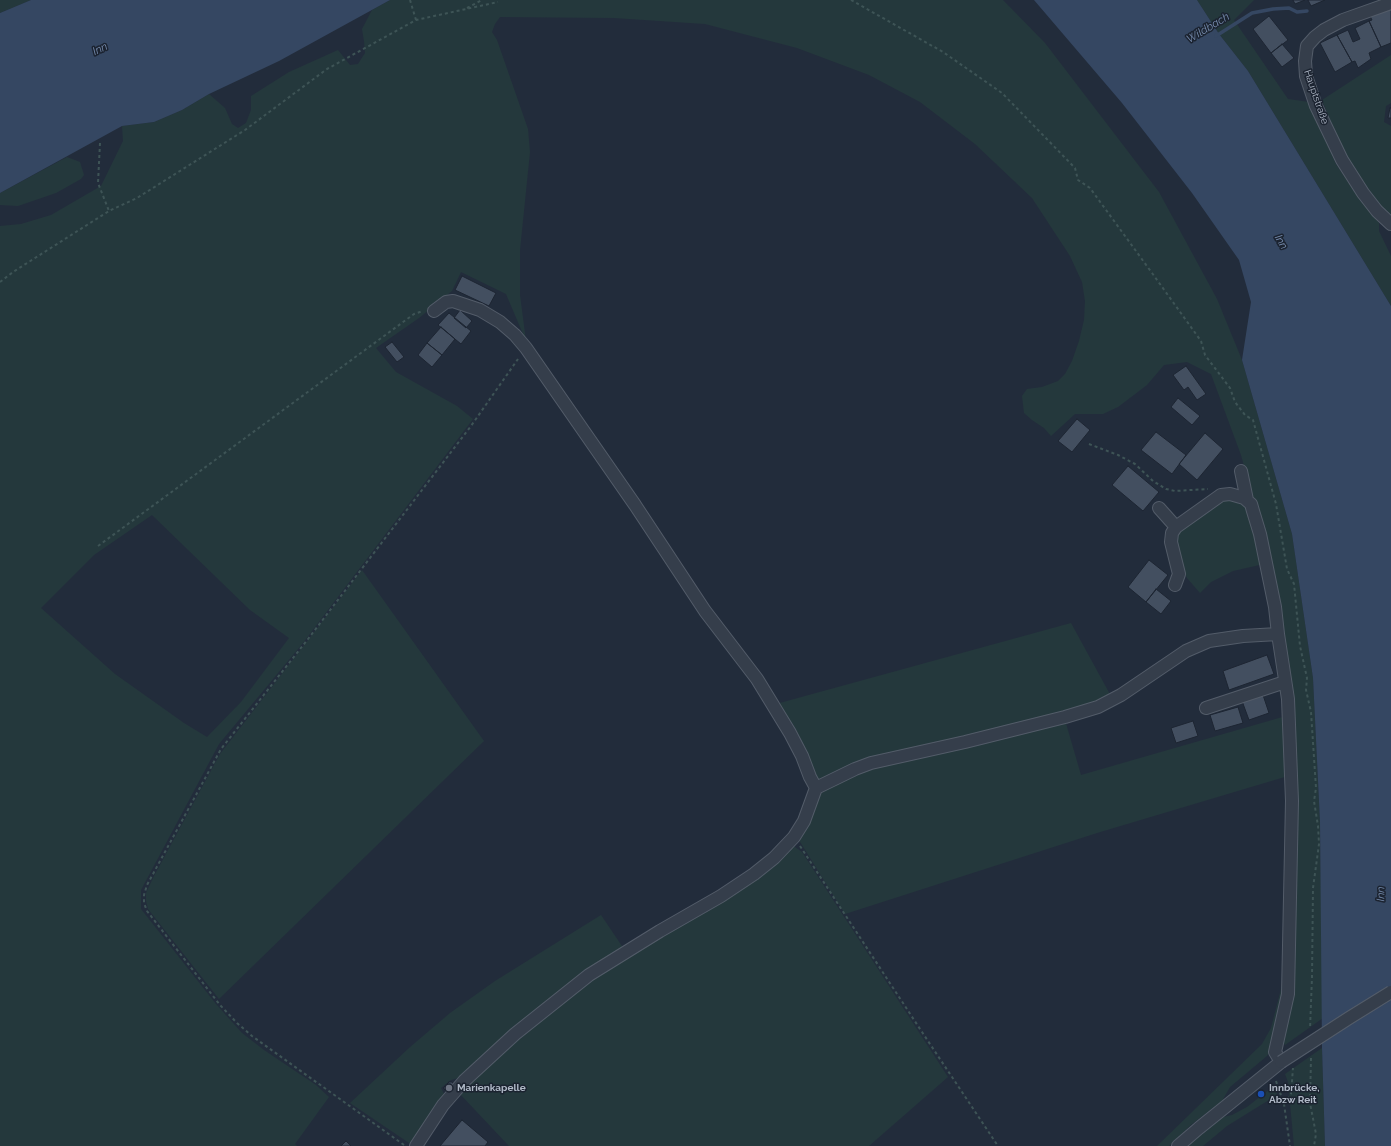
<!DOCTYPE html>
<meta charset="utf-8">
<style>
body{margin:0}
canvas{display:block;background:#222c3b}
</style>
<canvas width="1391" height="1146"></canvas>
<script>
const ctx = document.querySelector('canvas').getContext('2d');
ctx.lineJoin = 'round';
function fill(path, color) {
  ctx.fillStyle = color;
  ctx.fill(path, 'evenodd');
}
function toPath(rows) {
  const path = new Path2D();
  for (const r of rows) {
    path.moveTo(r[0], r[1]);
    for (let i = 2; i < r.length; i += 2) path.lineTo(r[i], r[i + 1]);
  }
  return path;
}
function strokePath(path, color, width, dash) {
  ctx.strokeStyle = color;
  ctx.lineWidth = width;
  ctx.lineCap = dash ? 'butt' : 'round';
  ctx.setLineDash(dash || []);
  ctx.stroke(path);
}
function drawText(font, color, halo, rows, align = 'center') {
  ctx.font = font + ' Raleway,sans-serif';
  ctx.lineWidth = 3;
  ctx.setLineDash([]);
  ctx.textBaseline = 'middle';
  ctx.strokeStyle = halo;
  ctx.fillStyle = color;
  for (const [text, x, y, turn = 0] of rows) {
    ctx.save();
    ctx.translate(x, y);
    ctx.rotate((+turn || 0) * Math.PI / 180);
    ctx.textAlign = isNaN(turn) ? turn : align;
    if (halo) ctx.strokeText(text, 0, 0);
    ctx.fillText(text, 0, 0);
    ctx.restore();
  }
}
fill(toPath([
 [0,0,31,0,0,13],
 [390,0,1003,0,1045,43,1159,192,1217,299,1242,360,1292,534,1313,678,1320,822,1323,1018,1285,1045,1283,1042,1295,789,1258,516,1241,455,1211,374,1187,362,1164,365,1147,385,1118,407,1103,414,1075,414,1051,436,1044,428,1032,420,1024,413,1022,396,1027,389,1042,387,1058,381,1065,374,1072,361,1079,341,1084,320,1085,301,1082,282,1070,256,1032,198,975,144,920,102,869,75,797,48,705,24,614,18,500,17,495,24,492,32,497,40,528,129,530,152,520,250,520,295,526,341,506,294,461,272,452,291,419,318,376,348,396,372,457,406,473,419,303,643,219,744,141,890,141,909,216,1004,242,1033,264,1050,316,1085,329,1097,295,1144,297,1146,0,1146,0,226,21,224,51,215,101,186,123,141,122,126,154,122,182,110,209,94,225,108,232,124,238,128,246,123,251,110,251,96,289,72,338,50,350,65,358,64,365,53,364,41,362,29,372,10],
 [152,515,250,610,289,638,241,702,207,737,184,723,115,674,41,608,94,555],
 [1197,0,1254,0,1234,20,1288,99,1309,102,1319,127,1336,164,1356,194,1379,223,1379,231,1391,256,1391,306,1248,71,1219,34],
 [1391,55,1391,103,1386,106,1384,122,1391,126,1391,215,1383,210,1344,154,1322,100],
 [67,157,80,162,84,175,81,179,56,193,18,206,0,205,0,193],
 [1220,500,1238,500,1247,507,1264,564,1233,571,1211,582,1200,593,1187,578,1177,556,1175,538,1179,530],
 [362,570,484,741,219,999,148,909,146,901,146,893,154,876,220,754],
 [1071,623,1112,698,1100,703,821,780,818,779,776,704],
 [1286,716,1288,776,1097,833,845,914,797,837,815,802,823,791,872,766,1065,720,1081,775],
 [790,847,795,847,802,852,948,1077,869,1146,509,1146,459,1093,483,1068,583,985],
 [601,915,624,949,466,1076,451,1080,441,1088,445,1096,412,1145,350,1103,409,1048,450,1013,495,981],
 [1284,977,1276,1042,1267,1056,1230,1087,1222,1101,1192,1124,1169,1146,1157,1146,1262,1044,1271,1028],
 [1322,1048,1325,1146,1294,1146,1288,1082,1285,1074],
 [1275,1085,1277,1095,1227,1126,1203,1146,1188,1146,1223,1117,1232,1115,1247,1107]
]), '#24383c');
fill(toPath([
 [31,0,390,0,279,61,209,94,182,110,154,122,122,126,0,193,0,13],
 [1034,0,1197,0,1219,34,1248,71,1391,306,1391,1146,1325,1146,1322,1048,1320,822,1313,678,1292,534,1242,360,1251,302,1239,260,1192,193,1122,103]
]), '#354762');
strokePath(toPath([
 [1216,36,1252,13,1273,9,1289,8,1297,12,1307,11]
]), '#354762', 3.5);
const building = toPath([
 [1293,0,1305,0,1295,4,1293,0],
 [1308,0,1325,0,1311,6,1308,0],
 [1391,8,1391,43,1381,47,1369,21,1372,20,1370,16,1391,8],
 [1269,16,1288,40,1271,53,1253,29,1269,16],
 [1369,21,1381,47,1369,53,1371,59,1358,68,1355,61,1352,62,1337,35,1348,30,1353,42,1360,39,1355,28,1369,21],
 [1337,35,1352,62,1335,72,1320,43,1337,35],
 [1282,44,1294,58,1282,67,1271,53,1282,44],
 [1390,108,1391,108,1391,118,1388,118,1390,108],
 [462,276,496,293,489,306,455,290,462,276],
 [460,310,472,321,466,328,454,318,460,310],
 [449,313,471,331,461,344,438,325,449,313],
 [441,327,455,339,442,355,427,343,441,327],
 [392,342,404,357,397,362,385,347,392,342],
 [427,343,442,355,432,367,418,355,427,343],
 [1186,366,1206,394,1197,400,1188,387,1184,390,1173,375,1186,366],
 [1178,398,1200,416,1192,425,1171,407,1178,398],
 [1077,419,1090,430,1072,452,1058,441,1077,419],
 [1156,432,1186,455,1172,474,1141,450,1156,432],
 [1205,433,1223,449,1197,480,1179,464,1205,433],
 [1128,466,1159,492,1143,511,1112,485,1128,466],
 [1149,560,1168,575,1146,602,1128,587,1149,560],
 [1156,589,1171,601,1161,614,1146,602,1156,589],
 [1267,655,1274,674,1229,690,1223,671,1267,655],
 [1263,695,1269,713,1249,720,1242,701,1263,695],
 [1238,707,1243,723,1215,731,1210,715,1238,707],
 [1193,721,1198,736,1176,743,1171,728,1193,721],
 [449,1082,452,1082,454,1085,448,1093,443,1088,449,1082],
 [462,1120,488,1142,485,1146,440,1146,462,1120],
 [346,1141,351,1146,341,1146,346,1141]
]);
fill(building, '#434f60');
strokePath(building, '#1d2532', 1);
const minor = toPath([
 [1391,3,1343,20,1324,30,1315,37,1307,46,1305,61,1306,76,1316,106,1342,160,1363,193,1377,211,1391,224],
 [434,311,446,302,453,301,480,310,500,322,515,335,526,348,635,505,705,611,757,679,790,733,802,756,810,777,816,788],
 [1241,471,1247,500],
 [1159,508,1176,527],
 [1175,585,1179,574,1171,542,1172,533,1176,527,1221,495,1230,494,1244,498,1251,504,1253,511,1260,534,1275,607,1278,634],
 [1206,708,1285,682],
 [416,1146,443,1105,464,1081,515,1034,589,975,660,931,721,896,754,874,774,858,794,837,804,821,816,788,855,769,871,763,965,742,1065,717,1098,707,1121,695,1186,651,1209,641,1243,636,1278,634,1288,699,1292,801,1288,994,1275,1052,1281,1062,1199,1128,1178,1146]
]);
strokePath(minor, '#535c69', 14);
strokePath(toPath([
 [410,0,416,20],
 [851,0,943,52,1002,93,1075,168,1078,180,1090,188,1152,273,1201,341,1205,355,1230,388,1235,402,1245,415,1253,420,1276,504,1287,569,1294,584,1300,646,1307,678,1306,690,1311,712,1316,788,1314,801,1318,826,1319,844,1313,888,1312,977,1310,1029],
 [467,8,482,0],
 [100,143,98,183,109,211],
 [0,282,13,272,109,211,137,198,245,130,327,69,416,20,498,2],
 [1089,444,1118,455,1135,464,1153,481,1166,489,1175,491,1208,489],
 [98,546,414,314,423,311],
 [800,846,922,1032,998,1146],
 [1311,1058,1310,1103,1316,1134,1314,1146],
 [1276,1081,1284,1104,1290,1146],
 [1284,1104,1291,1094,1293,1068],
 [404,1145,252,1036,237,1023,220,1005,147,911,144,903,144,895,147,885,221,749,308,639,471,426,518,359]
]), '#3e5456', 2, [3, 3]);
strokePath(minor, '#353e4b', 12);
const minorBridge = toPath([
 [1281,1062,1349,1018,1391,992]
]);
strokePath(minorBridge, '#535c69', 14, []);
strokePath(minorBridge, '#353e4b', 12);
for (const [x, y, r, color] of [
 [449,1088,4,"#6b7280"],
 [1261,1094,4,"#1a4fb4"]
]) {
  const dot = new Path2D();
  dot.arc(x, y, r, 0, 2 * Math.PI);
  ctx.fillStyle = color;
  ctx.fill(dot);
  strokePath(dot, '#1b2330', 1.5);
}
drawText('10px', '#b0b9c7', '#1b2330', [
 ["Hauptstraße",1316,97,71]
]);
drawText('bold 10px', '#b0b9c7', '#1b2330', [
 ["Marienkapelle",457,1088],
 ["Innbrücke,",1269,1088],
 ["Abzw Reit",1269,1100]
], 'left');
drawText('italic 11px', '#788eb0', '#1b2330', [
 ["Wildbach",1208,28,-31],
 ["Inn",100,49,-26],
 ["Inn",1281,242,60],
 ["Inn",1381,894,-89]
]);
</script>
